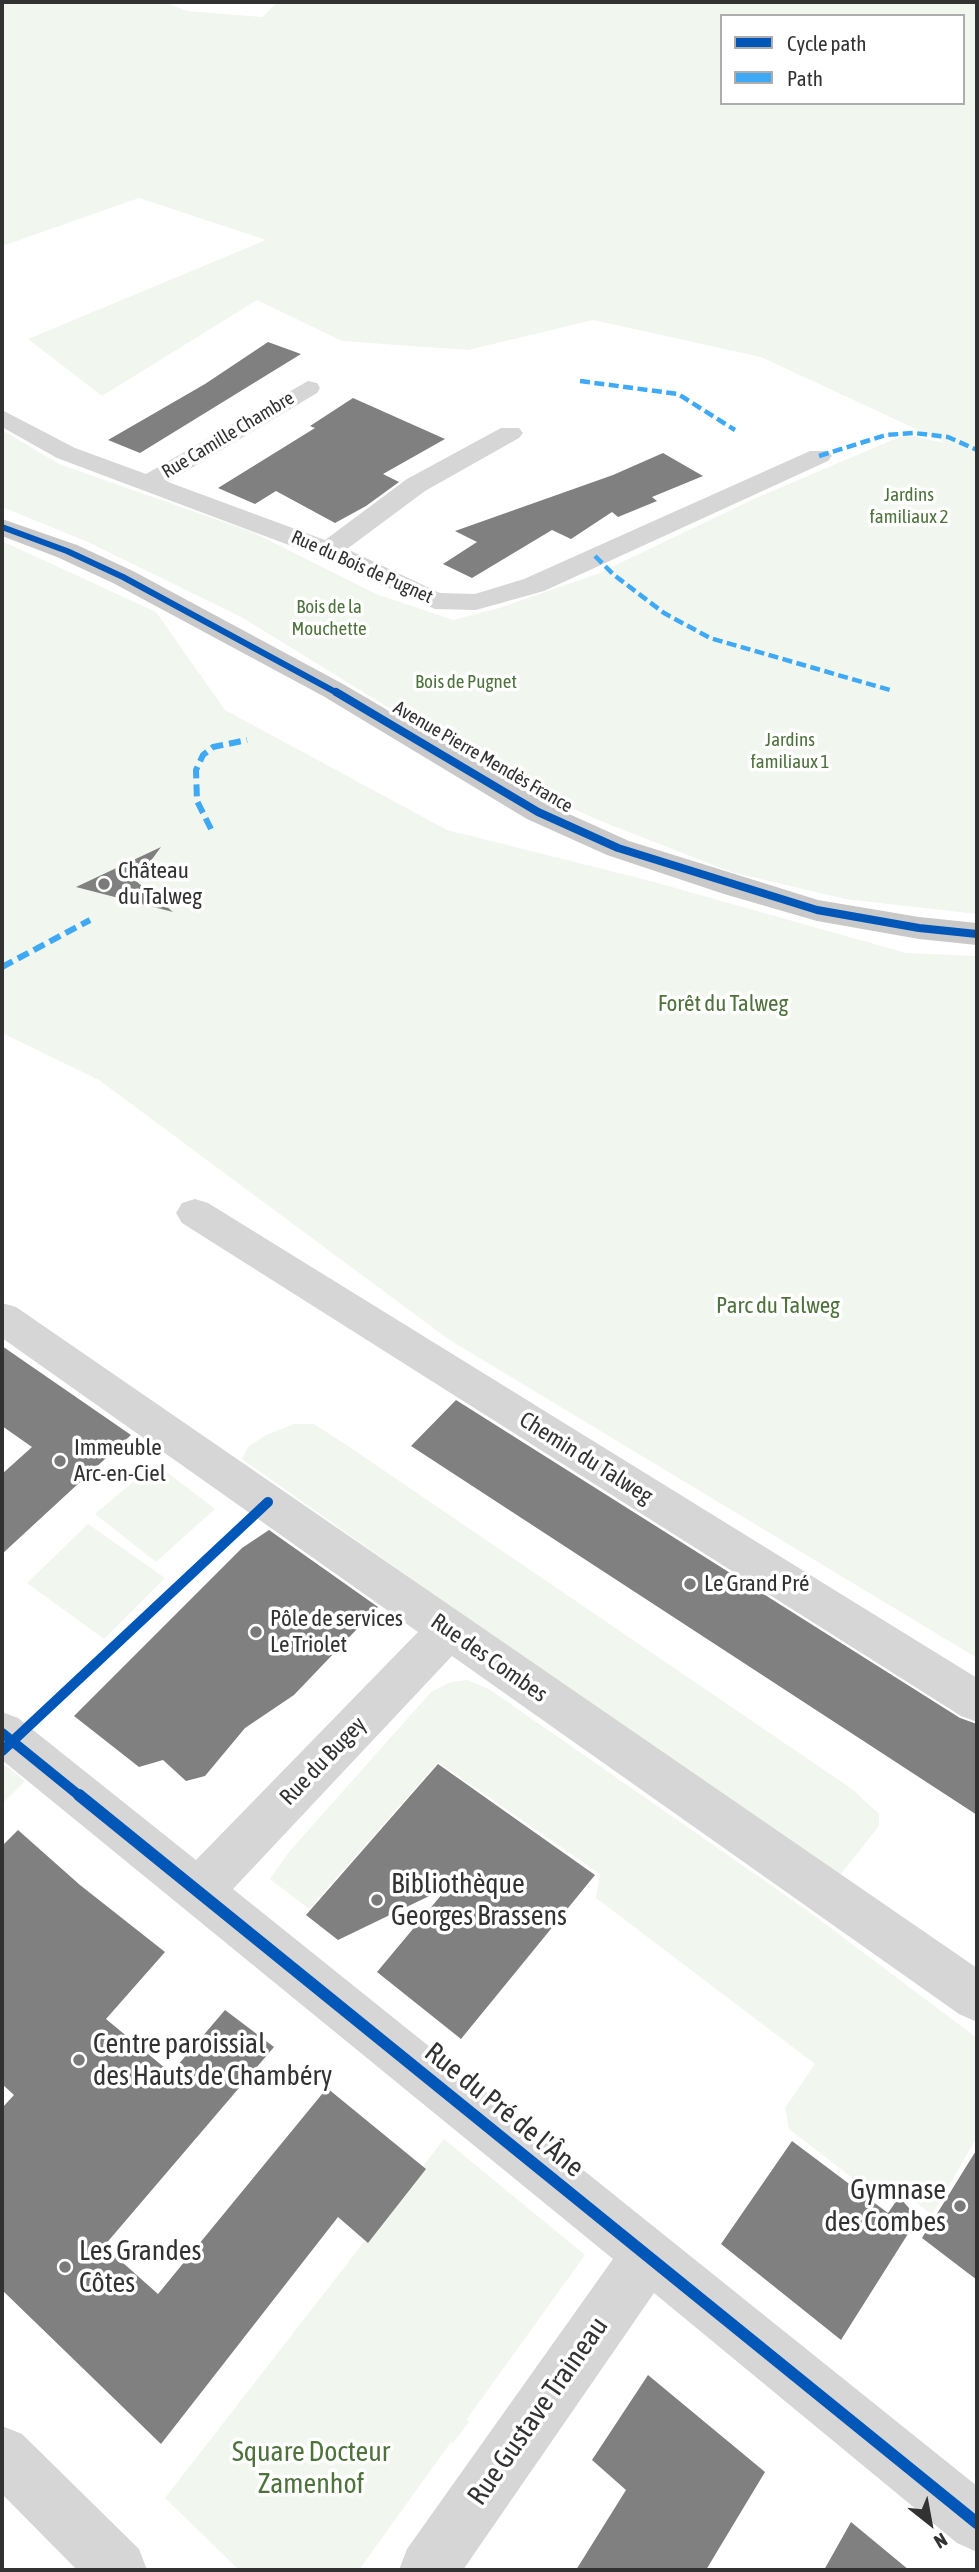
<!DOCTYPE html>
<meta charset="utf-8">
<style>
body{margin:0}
#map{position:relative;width:979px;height:2572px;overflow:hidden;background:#fff;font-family:"Asap Condensed",sans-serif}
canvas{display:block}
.frame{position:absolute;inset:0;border:4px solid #323232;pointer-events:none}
.legend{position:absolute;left:720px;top:14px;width:245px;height:91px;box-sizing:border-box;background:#fff;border:2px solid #adadad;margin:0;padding:9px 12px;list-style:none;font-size:21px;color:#323232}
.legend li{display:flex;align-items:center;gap:14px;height:35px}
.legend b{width:35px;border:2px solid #adadad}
.north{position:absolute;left:895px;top:2488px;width:70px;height:70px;-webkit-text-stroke:5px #fff;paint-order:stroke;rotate:149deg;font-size:19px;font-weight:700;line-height:28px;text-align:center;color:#323232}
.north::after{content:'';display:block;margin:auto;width:24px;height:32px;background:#323232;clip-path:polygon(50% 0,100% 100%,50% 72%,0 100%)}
</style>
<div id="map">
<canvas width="979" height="2572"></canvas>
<div class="frame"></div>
<ul class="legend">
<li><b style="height:9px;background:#0057b8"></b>Cycle path</li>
<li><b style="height:9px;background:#3fa9f5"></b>Path</li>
</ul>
<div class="north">N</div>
</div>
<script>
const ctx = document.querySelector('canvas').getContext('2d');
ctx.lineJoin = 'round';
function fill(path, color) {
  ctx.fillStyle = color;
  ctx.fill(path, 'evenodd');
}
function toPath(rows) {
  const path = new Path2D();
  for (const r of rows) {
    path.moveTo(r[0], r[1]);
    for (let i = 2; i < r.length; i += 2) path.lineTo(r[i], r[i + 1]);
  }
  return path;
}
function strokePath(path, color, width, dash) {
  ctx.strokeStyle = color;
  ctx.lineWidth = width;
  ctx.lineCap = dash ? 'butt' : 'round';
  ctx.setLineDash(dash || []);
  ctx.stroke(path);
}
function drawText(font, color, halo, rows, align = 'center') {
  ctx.font = font + ' "Asap Condensed",sans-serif';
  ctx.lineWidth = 7;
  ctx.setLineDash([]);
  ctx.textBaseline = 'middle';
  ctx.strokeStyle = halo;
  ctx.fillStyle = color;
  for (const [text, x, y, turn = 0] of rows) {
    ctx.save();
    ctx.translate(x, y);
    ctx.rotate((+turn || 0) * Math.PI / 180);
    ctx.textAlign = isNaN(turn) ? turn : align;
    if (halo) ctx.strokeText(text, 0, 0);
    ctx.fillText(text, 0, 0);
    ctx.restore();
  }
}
fill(toPath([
 [2,2,164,2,187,11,262,17,278,2,977,2,977,914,845,899,731,872,593,818,467,756,243,618,88,542,2,507,2,430,59,464,252,532,376,594,453,620,499,608,597,574,756,498,904,435,946,443,761,357,593,320,468,350,342,341,257,300,102,396,28,339,266,240,139,198,2,246],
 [722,16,963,16,963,103,722,103],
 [2,541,156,612,225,710,447,830,654,882,906,953,977,956,977,1658,448,1339,99,1080,2,1033],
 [294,1424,314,1424,348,1446,852,1789,879,1814,879,1826,841,1874,829,1874,242,1459,248,1447,266,1435],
 [155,1463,215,1509,156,1562,95,1514],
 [88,1524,165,1578,104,1639,27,1583],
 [467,1680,489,1689,808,1911,977,2038,977,2137,932,2215,897,2187,886,2204,789,2129,785,2108,815,2064,596,1898,600,1874,438,1762,309,1909,270,1879,289,1852,431,1692,451,1682],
 [2,1763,25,1781,2,1804],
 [444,2139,585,2255,467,2419,469,2422,453,2443,451,2442,359,2570,239,2570,165,2498]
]), '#f1f6ee');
fill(toPath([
 [268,342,301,354,140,453,108,440,205,384],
 [353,398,445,439,383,474,399,482,366,506,335,523,276,491,255,504,218,488,315,428,310,426],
 [663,453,703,476,652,497,657,501,618,517,612,512,571,539,552,530,472,578,443,564,477,542,455,531,613,475],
 [161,847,136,881,173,912,76,887],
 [2,1346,131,1435,2,1554,2,1474,32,1447,2,1426],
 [456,1400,960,1718,977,1724,977,1815,411,1446],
 [269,1530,378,1607,294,1695,245,1728,205,1776,186,1781,163,1760,139,1767,74,1716,242,1548],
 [438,1764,595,1875,461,2039,377,1972,448,1887,338,1940,306,1915],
 [18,1830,80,1885,165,1952,106,2019,171,2073,225,2010,274,2047,104,2246,158,2294,327,2088,426,2169,368,2243,338,2217,161,2444,2,2290,2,2108,14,2095,2,2084,2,1846],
 [792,2141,888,2213,899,2197,918,2218,841,2340,721,2244],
 [977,2149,977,2280,922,2238],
 [648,2375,765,2472,706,2570,576,2570,626,2490,592,2460],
 [851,2522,909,2570,824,2570]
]), '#808080');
fill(toPath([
 [308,381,317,383,320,388,317,393,168,482,325,540,407,479,501,428,519,428,523,433,519,438,425,491,347,549,440,593,475,594,524,579,810,451,828,451,832,456,828,461,544,591,476,610,435,609,318,556,57,458,2,427,2,410,75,448,146,474,308,381],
 [195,1199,208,1203,977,1678,977,1722,961,1716,182,1223,176,1213,182,1203,195,1199],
 [2,1303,16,1307,977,1968,977,2022,959,2014,452,1656,233,1889,977,2486,977,2552,957,2543,654,2293,463,2570,399,2570,407,2549,613,2259,2,1760,2,1712,18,1718,196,1860,418,1632,2,1338,2,1303],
 [2,2426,22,2434,139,2549,147,2570,77,2570,2,2494,2,2426]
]), '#d6d6d6');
fill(toPath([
 [2,519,77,545,133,571,343,684,549,805,629,841,818,900,919,917,977,923,977,945,919,939,817,921,724,894,607,855,527,819,323,696,113,583,57,557,2,536,2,519]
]), '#c9c9c9');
strokePath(toPath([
 [580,381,678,394,735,430],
 [819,456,886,435,914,433,948,437,977,450],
 [595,556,614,575,664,613,710,638,890,690]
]), '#3fa9f5', 4.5, [10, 4.5]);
strokePath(toPath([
 [211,829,197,801,196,770,203,755,213,747,247,740],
 [2,967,90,920]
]), '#3fa9f5', 6, [12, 6]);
strokePath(toPath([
 [2,527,67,551,123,577,339,694]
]), '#0057b8', 6);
strokePath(toPath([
 [336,692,538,812,618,848,817,910,919,928,977,934]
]), '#0057b8', 8);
strokePath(toPath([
 [2,1733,81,1797],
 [2,1751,268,1502]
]), '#0057b8', 10);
strokePath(toPath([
 [79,1795,977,2523]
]), '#0057b8', 12);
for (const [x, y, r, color] of [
 [104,884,7,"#7a7a7a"],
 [60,1461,7,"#7a7a7a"],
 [690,1584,7,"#7a7a7a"],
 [256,1632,7,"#7a7a7a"],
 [377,1900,7,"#7a7a7a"],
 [79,2060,7,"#7a7a7a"],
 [960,2206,7,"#7a7a7a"],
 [65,2267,7,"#7a7a7a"]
]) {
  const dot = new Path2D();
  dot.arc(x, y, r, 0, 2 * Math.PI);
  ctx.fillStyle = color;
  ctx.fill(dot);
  strokePath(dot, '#fff', 2.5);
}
drawText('19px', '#323232', '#fff', [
 ["Rue Camille Chambre",228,435,-31],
 ["Rue du Bois de Pugnet",362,567,24],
 ["Avenue Pierre Mendès France",483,757,30]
]);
drawText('19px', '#4e723c', '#fff', [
 ["Jardins",909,495],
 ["familiaux 2",909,517],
 ["Bois de la",329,607],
 ["Mouchette",329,629],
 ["Bois de Pugnet",466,682],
 ["Jardins",790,740],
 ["familiaux 1",790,762]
]);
drawText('23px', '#323232', '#fff', [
 ["Château",118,871],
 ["du Talweg",118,897],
 ["Immeuble",74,1448],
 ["Arc-en-Ciel",74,1474],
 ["Le Grand Pré",704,1584],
 ["Pôle de services",270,1619],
 ["Le Triolet",270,1645]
], 'left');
drawText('23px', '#4e723c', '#fff', [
 ["Forêt du Talweg",723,1004],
 ["Parc du Talweg",778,1306]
]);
drawText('23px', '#323232', '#fff', [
 ["Chemin du Talweg",586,1458,32],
 ["Rue des Combes",489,1658,35],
 ["Rue du Bugey",323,1761,-46]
]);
drawText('28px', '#323232', '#fff', [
 ["Bibliothèque",391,1884],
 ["Georges Brassens",391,1916],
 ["Centre paroissial",93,2044],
 ["des Hauts de Chambéry",93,2076],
 ["Gymnase",946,2190,"right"],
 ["des Combes",946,2222,"right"],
 ["Les Grandes",79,2251],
 ["Côtes",79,2283]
], 'left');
drawText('28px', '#323232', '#fff', [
 ["Rue du Pré de l'Âne",504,2110,39],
 ["Rue Gustave Traineau",538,2411,-55]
]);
drawText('28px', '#4e723c', '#fff', [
 ["Square Docteur",311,2452],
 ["Zamenhof",311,2484]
]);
</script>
